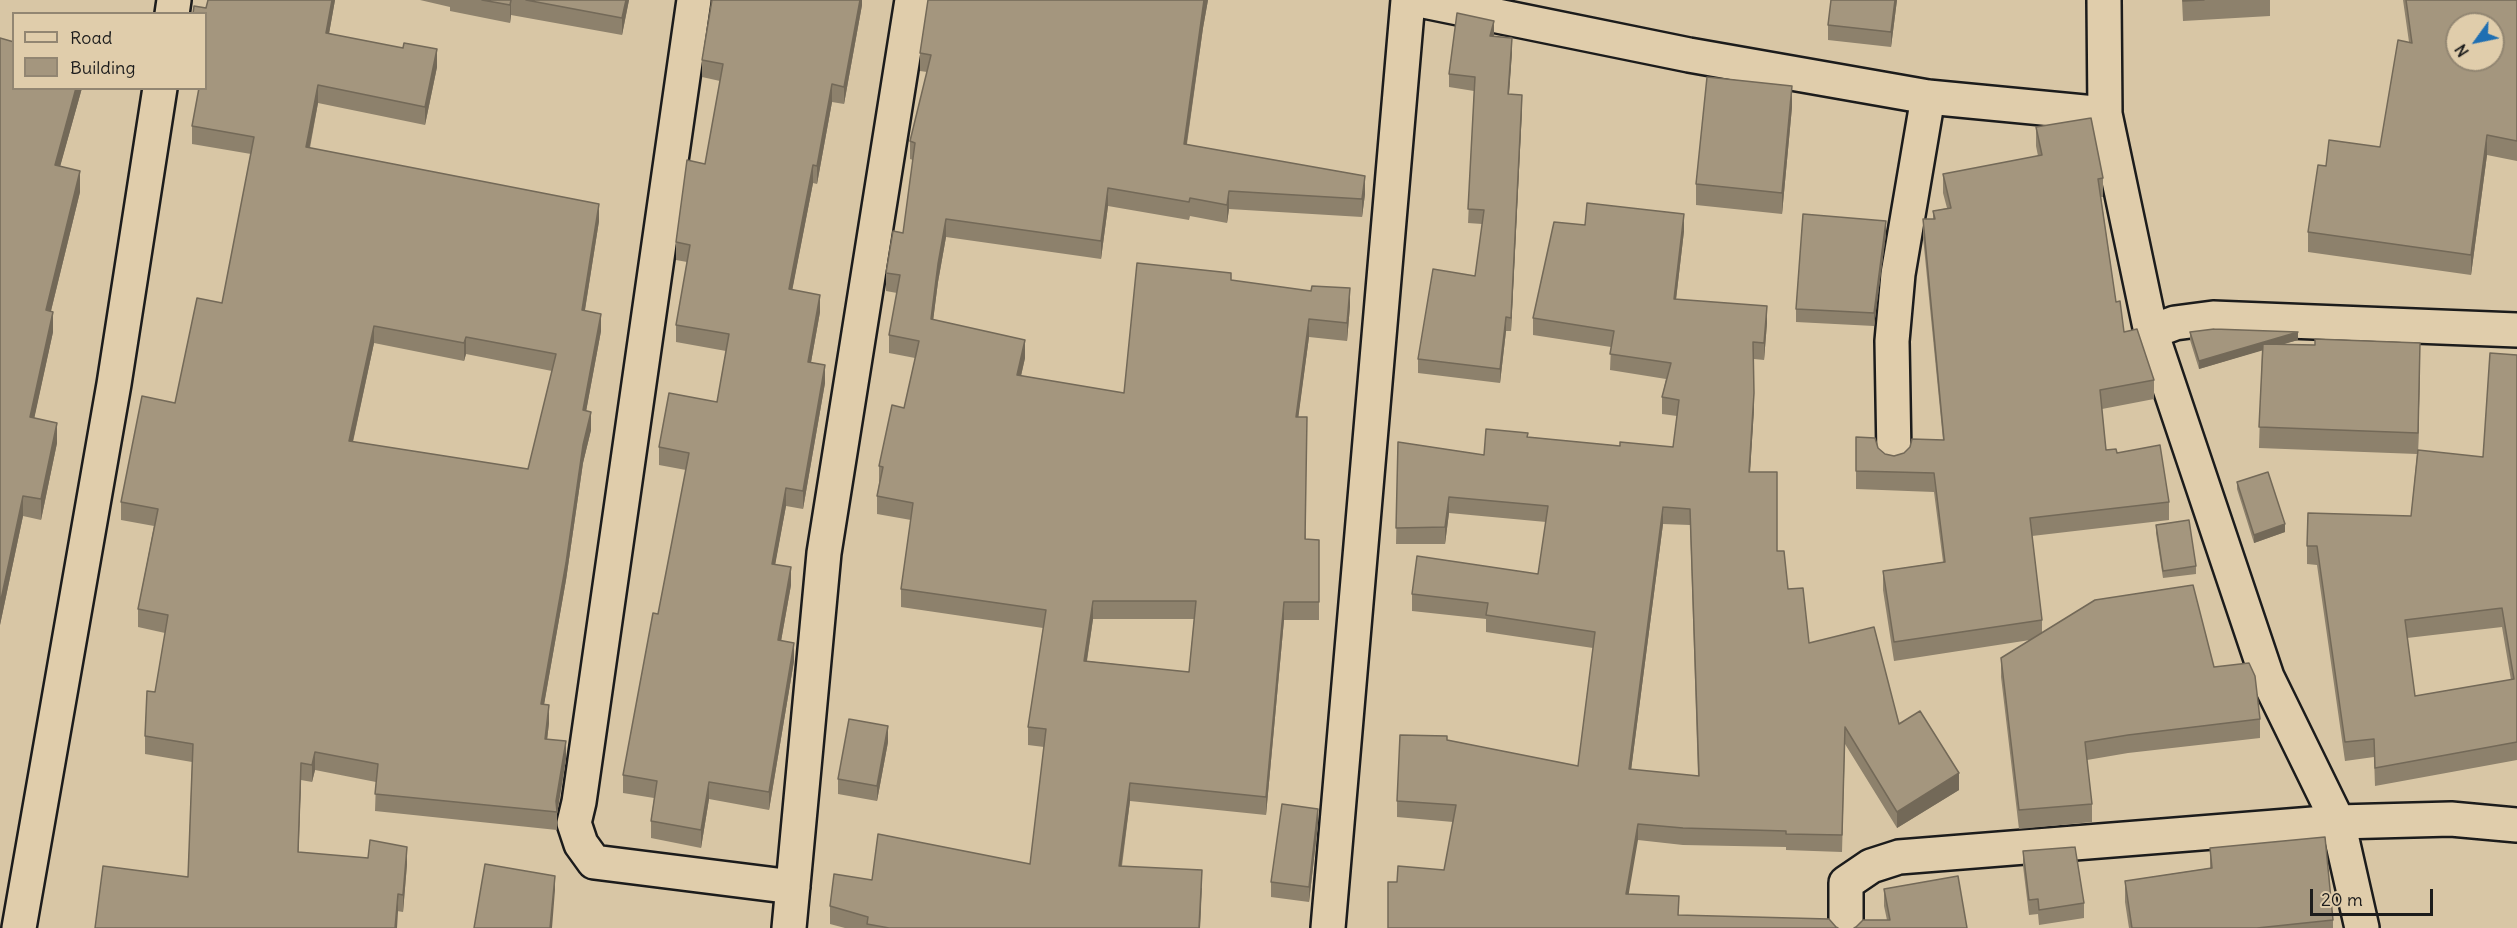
<!DOCTYPE html>
<style>
body{margin:0}
#map{position:relative;width:2517px;height:928px;overflow:hidden;background:#d8c6a5;font-family:Delius,sans-serif}
canvas{display:block}
.legend{position:absolute;left:12px;top:12px;width:195px;height:78px;box-sizing:border-box;background:#e0cdab;border:2px solid #928672;margin:0;padding:8px 10px;list-style:none;font-size:18px;color:#1c1c1c}
.legend li{display:flex;align-items:center;gap:12px;height:30px}
.legend b{width:30px;border:2px solid #928672}
.north{position:absolute;left:2445px;top:12px;width:60px;height:60px;box-sizing:border-box;background:#e0cdab;border:2px solid #928672;border-radius:50%;rotate:237deg;font-size:16px;font-weight:700;line-height:24px;text-align:center;color:#1c1c1c}
.north::after{content:'';display:block;margin:auto;width:21px;height:27px;background:#1f6fb2;clip-path:polygon(50% 0,100% 100%,50% 72%,0 100%)}
.scale{position:absolute;left:2310px;top:889px;width:123px;height:27px;box-sizing:border-box;border:3px solid #1c1c1c;border-top:0;padding-left:8px;font-size:18px;line-height:21px;white-space:nowrap;color:#1c1c1c;-webkit-text-stroke:4px #e0cdab;paint-order:stroke}
</style>
<div id="map">
<canvas width="2517" height="928"></canvas>
<ul class="legend">
<li><b style="height:8px;background:#e0cdab"></b>Road</li>
<li><b style="height:16px;background:#a4967e"></b>Building</li>
</ul>
<div class="north">N</div>
<div class="scale">20 m</div>
</div>
<script>
const ctx = document.querySelector('canvas').getContext('2d');
ctx.lineJoin = 'round';
function toPath(rows) {
  const path = new Path2D();
  for (const r of rows) {
    path.moveTo(r[0], r[1]);
    for (let i = 2; i < r.length; i += 2) path.lineTo(r[i], r[i + 1]);
  }
  return path;
}
function strokePath(path, color, width, dash) {
  ctx.strokeStyle = color;
  ctx.lineWidth = width;
  ctx.lineCap = dash ? 'butt' : 'round';
  ctx.setLineDash(dash || []);
  ctx.stroke(path);
}
function fill(path, color) {
  ctx.fillStyle = color;
  ctx.fill(path, 'evenodd');
}
const street = toPath([
 [694,0,579,802,574,823,581,844,594,862,793,887],
 [1419,0,1689,55,1928,97,2105,114],
 [2104,0,2105,114,2151,332,2267,677,2338,822,2362,928],
 [172,14,174,0],
 [2151,332,2175,323,2213,318,2517,330],
 [1894,456,1892,341,1898,274,1928,97],
 [19,928,114,384,160,88],
 [789,928,824,553,912,0],
 [1328,928,1408,0],
 [1846,928,1846,883,1871,866,1899,857,2338,822,2451,819,2517,825]
]);
strokePath(street, '#1c1c1c', 38);
strokePath(street, '#e0cdab', 33);
fill(toPath([
 [208,0,335,0,329,33,437,67,425,125,318,103,310,148,599,221,585,310,601,331,586,411,591,430,583,463,566,580,544,704,549,723,547,740,566,759,557,814,557,830,375,811,376,782,315,770,312,782,301,780,298,852,407,864,403,912,188,877,192,762,145,754,145,736,155,692,165,633,138,627,138,609,154,526,121,520,121,502,175,403,222,303,251,154,192,144,192,126,206,88,206,8],
 [374,343,464,361,466,354,552,371,528,469,353,442],
 [420,0,629,0,622,35,511,15,510,23,450,11,450,7],
 [860,0,862,0,862,5,844,104,832,102,817,184,813,183,792,290,820,312,811,362,825,383,803,509,786,506,775,564,791,585,781,641,794,661,769,810,709,799,701,848,651,838,651,821,654,798,623,793,623,775,658,614,686,470,659,465,659,447,717,402,726,351,676,342,676,325,687,262,676,260,676,242,705,164,720,81,702,77,702,60],
 [928,0,1208,0,1203,28,1187,144,1365,194,1362,217,1229,209,1227,223,1190,216,1189,220,1108,206,1101,259,946,237,938,282,933,320,1025,358,1021,376,1124,393,1231,280,1350,306,1347,341,1309,337,1298,417,1306,539,1319,540,1319,620,1284,620,1266,815,1130,801,1122,866,1202,888,1200,928,845,928,830,924,830,906,872,880,1030,864,1044,747,1028,745,1028,727,1043,628,901,607,901,589,911,520,877,514,877,496,879,484,879,466,904,408,915,358,889,353,889,335,897,293,886,291,886,273,903,233,913,160,910,159,910,141,927,72,920,71,920,53],
 [1093,619,1194,619,1189,672,1087,661],
 [1831,0,1897,0,1891,47,1828,40,1828,25],
 [2182,0,2270,0,2270,16,2183,21],
 [2403,0,2517,0,2517,161,2487,155,2471,275,2308,252,2308,232,2326,166,2380,147,2409,42],
 [1494,34,1494,36,1512,52,1509,94,1522,109,1511,331,1506,331,1500,383,1418,373,1418,359,1475,276,1482,224,1468,223,1474,91,1449,87,1449,74],
 [0,38,14,88,82,88,60,166,80,192,51,311,53,332,34,418,57,443,41,520,23,516,0,625],
 [1792,107,1782,214,1696,205,1696,184],
 [2036,127,2103,178,2103,197,2101,197,2116,302,2124,332,2154,380,2154,399,2102,409,2106,450,2117,453,2169,502,2169,520,2032,536,2042,620,2042,633,2214,667,2260,719,2260,738,2128,753,2087,760,2092,804,2092,822,2019,829,2001,677,2001,658,2030,640,1894,661,1883,590,1883,571,1943,562,1934,492,1856,489,1856,437,1878,448,1885,454,1894,456,1943,440,1923,237,1923,219,1933,219,1933,211,1947,208,1943,193,1943,174,2038,156,2036,146],
 [1585,225,1684,231,1676,300,1767,323,1764,360,1754,359,1754,409,1750,472,1777,551,1788,589,1809,643,1899,724,1959,790,1897,828,1845,744,1842,852,1786,850,1786,847,1683,845,1638,840,1388,928,1397,882,1444,870,1453,822,1397,817,1397,801,1447,740,1578,766,1593,648,1486,632,1486,619,1412,611,1412,594,1538,574,1546,522,1449,513,1445,544,1396,544,1398,442,1484,455,1528,437,1620,446,1673,447,1677,416,1662,414,1662,397,1666,379,1610,370,1611,347,1533,335,1533,318],
 [1663,524,1690,525,1698,776,1631,770],
 [1886,234,1874,326,1796,322,1796,309],
 [2190,332,2298,340,2283,344,2420,364,2418,452,2483,457,2517,355,2517,760,2375,786,2374,757,2345,761,2317,565,2307,564,2307,546,2411,516,2417,454,2259,448,2262,350,2199,369,2190,340],
 [2502,627,2511,680,2415,696,2407,638],
 [2237,482,2285,532,2254,543,2237,489],
 [2156,525,2196,566,2196,574,2163,578,2156,533],
 [888,742,877,801,838,794,838,779],
 [1318,824,1309,902,1271,897,1271,882],
 [2210,848,2333,920,2333,928,2129,928,2125,902,2125,881,2210,868],
 [2023,851,2084,903,2084,918,2039,925,2038,914,2029,915,2023,866],
 [1884,889,1967,928,1887,920,1884,906]
]), '#8d816c');
fill(toPath([
 [332,0,335,0,326,51,326,33],
 [511,0,511,15,510,23,510,5],
 [626,0,629,0,622,35,622,18],
 [860,0,862,0,862,5,844,104,844,87],
 [1204,0,1208,0,1203,28,1184,162,1184,144],
 [1895,0,1897,0,1891,47,1891,32],
 [1494,21,1494,34,1490,49,1490,36],
 [1512,38,1512,52,1508,107,1508,94],
 [437,49,437,67,425,125,425,107],
 [832,84,832,102,817,184,817,166],
 [318,85,318,103,306,165,306,147],
 [1792,86,1792,107,1782,214,1782,193],
 [76,88,82,88,55,185,55,165],
 [1522,95,1522,109,1511,331,1511,318],
 [2487,135,2487,155,2471,275,2471,255],
 [813,165,813,183,789,307,789,289],
 [80,171,80,192,46,331,46,310],
 [1365,176,1365,194,1362,217,1362,199],
 [1108,188,1108,206,1101,259,1101,241],
 [1229,191,1229,209,1227,223,1227,205],
 [599,204,599,221,582,328,582,310],
 [1684,214,1684,231,1674,316,1674,299],
 [946,219,946,237,938,282,931,337,931,319,938,264],
 [1886,221,1886,234,1874,326,1874,313],
 [1350,288,1350,306,1347,341,1347,323],
 [820,295,820,312,808,379,808,362],
 [1767,306,1767,323,1764,360,1764,343],
 [53,312,53,332,30,438,30,417],
 [601,314,601,331,583,428,583,410],
 [1506,317,1506,331,1500,383,1500,369],
 [1309,319,1309,337,1296,435,1296,417],
 [374,326,374,343,349,459,349,441],
 [2298,332,2298,340,2199,369,2199,361],
 [466,337,466,354,464,361,464,343],
 [1025,340,1025,358,1017,393,1017,375],
 [2420,343,2420,364,2418,454,2418,433],
 [825,365,825,383,803,509,803,491],
 [1754,393,1754,409,1749,488,1749,472],
 [591,412,591,430,583,463,566,580,541,722,541,704,583,445],
 [57,423,57,443,41,520,41,499],
 [786,488,786,506,772,582,772,564],
 [23,496,23,516,0,625,0,604],
 [1449,497,1449,513,1445,544,1445,527],
 [1663,507,1663,524,1629,786,1629,769],
 [2285,524,2285,532,2254,543,2254,535],
 [791,567,791,585,778,658,778,640],
 [1093,601,1093,619,1084,679,1084,661],
 [1284,602,1284,620,1266,815,1266,797],
 [794,643,794,661,769,810,769,792],
 [549,705,549,723,545,757,545,739],
 [888,726,888,742,877,801,877,786],
 [566,741,566,759,557,814,556,801],
 [315,752,315,770,312,782,312,765],
 [301,763,301,780,298,869,298,852],
 [1959,773,1959,790,1897,828,1897,812],
 [709,782,709,799,701,848,701,830],
 [1130,783,1130,801,1119,883,1119,866],
 [1318,809,1318,824,1309,902,1309,887],
 [1638,824,1638,840,1626,910,1626,894],
 [407,847,407,864,403,912,403,895],
 [1202,870,1200,928,1199,928],
 [555,876,555,890,552,928,550,928],
 [398,894,398,912,397,928,395,928]
]), '#736958');
const building = toPath([
 [208,0,332,0,326,33,403,48,404,43,437,49,425,107,318,85,306,147,599,204,582,310,601,314,583,410,591,412,583,445,566,563,541,704,549,705,545,739,566,741,556,801,557,812,375,794,378,764,315,752,312,765,301,763,298,852,368,858,370,840,407,847,403,895,398,894,395,928,95,928,103,866,188,877,193,744,145,736,147,691,155,692,168,615,138,609,158,509,121,502,142,396,175,403,197,298,222,303,254,137,192,126,199,88,206,88,206,14,193,14,194,6,206,8,208,0],
 [374,326,464,343,466,337,556,354,528,469,349,441,374,326],
 [482,0,511,0,510,5,482,0],
 [526,0,626,0,622,18,526,0],
 [712,0,860,0,844,87,832,84,817,166,813,165,789,289,820,295,808,362,825,365,803,491,786,488,772,564,791,567,778,640,794,643,769,792,709,782,701,830,651,821,657,781,623,775,653,613,658,614,689,453,659,447,669,393,717,402,729,334,676,325,690,245,676,242,687,160,705,164,723,64,702,60,712,0],
 [928,0,1204,0,1184,144,1365,176,1362,199,1229,191,1227,205,1190,198,1189,202,1108,188,1101,241,946,219,938,264,931,319,1025,340,1017,375,1124,393,1137,263,1231,273,1231,280,1311,291,1312,286,1350,288,1347,323,1309,319,1296,417,1307,417,1305,539,1319,540,1319,602,1284,602,1266,797,1130,783,1119,866,1202,870,1199,928,889,928,867,924,868,917,830,906,834,874,872,880,878,834,1030,864,1046,729,1028,727,1046,610,901,589,913,503,877,496,883,467,879,466,892,405,904,408,919,341,889,335,900,275,886,273,893,231,903,233,915,143,910,141,931,55,920,53,928,0],
 [1093,601,1196,601,1189,672,1084,661,1093,601],
 [1831,0,1895,0,1891,32,1828,25,1831,0],
 [2183,0,2204,0,2183,1,2183,0],
 [2406,0,2517,0,2517,141,2487,135,2471,255,2308,232,2318,165,2326,166,2329,140,2380,147,2398,40,2412,43,2406,0],
 [2457,24,2493,24,2493,60,2457,60,2457,24],
 [1457,13,1494,21,1490,36,1512,38,1508,94,1522,95,1511,318,1506,317,1500,369,1418,359,1433,269,1475,276,1484,210,1468,209,1475,77,1449,74,1457,13],
 [0,38,14,42,14,88,76,88,55,165,80,171,46,310,53,312,30,417,57,423,41,499,23,496,0,604,0,38],
 [1707,77,1792,86,1782,193,1696,184,1707,77],
 [2091,118,2103,178,2098,179,2116,302,2120,301,2124,332,2137,329,2154,380,2100,390,2106,450,2116,449,2117,453,2160,445,2169,502,2030,518,2042,620,1894,642,1883,571,1945,562,1934,473,1856,471,1856,437,1875,438,1878,448,1885,454,1894,456,1904,453,1910,447,1912,439,1944,440,1923,219,1935,219,1933,211,1951,208,1943,174,2042,155,2036,127,2091,118],
 [1587,203,1684,214,1674,299,1767,306,1764,343,1753,342,1754,393,1749,472,1777,472,1777,551,1784,551,1788,589,1803,588,1809,643,1874,627,1899,724,1920,711,1959,773,1897,812,1845,727,1842,835,1786,834,1786,831,1683,828,1638,824,1626,894,1679,896,1678,915,1829,919,1836,927,1838,928,1388,928,1388,882,1397,882,1398,866,1444,870,1456,805,1397,801,1400,735,1447,736,1447,740,1578,766,1595,632,1486,615,1488,603,1412,594,1417,556,1538,574,1548,506,1449,497,1445,527,1396,528,1398,442,1484,455,1486,429,1528,433,1527,437,1620,446,1620,442,1673,447,1679,400,1662,397,1671,363,1610,354,1614,331,1533,318,1554,222,1585,225,1587,203],
 [1663,507,1690,509,1699,776,1629,769,1663,507],
 [1803,214,1886,221,1874,313,1796,309,1803,214],
 [2214,329,2298,332,2199,361,2190,332,2214,329],
 [2315,339,2420,343,2418,433,2259,427,2263,344,2315,345,2315,339],
 [2490,353,2517,355,2517,742,2375,768,2374,739,2345,742,2317,546,2307,546,2308,513,2411,516,2418,450,2483,457,2490,353],
 [2502,608,2514,679,2415,696,2405,620,2502,608],
 [2268,472,2285,524,2254,535,2237,482,2268,472],
 [2189,520,2196,566,2163,571,2156,525,2189,520],
 [2193,585,2214,667,2249,663,2255,676,2260,719,2128,735,2085,742,2092,804,2019,810,2001,658,2095,600,2193,585],
 [849,719,888,726,877,786,838,779,849,719],
 [1282,804,1318,809,1309,887,1271,882,1282,804],
 [2325,837,2333,920,2257,928,2132,928,2125,881,2212,868,2210,848,2325,837],
 [2075,847,2084,903,2039,910,2038,899,2029,900,2023,851,2075,847],
 [485,864,555,876,550,928,474,928,485,864],
 [1958,876,1967,928,1854,928,1856,927,1863,920,1890,920,1884,889,1958,876]
]);
fill(building, '#a4967e');
strokePath(building, '#736958', 1.5);
</script>
